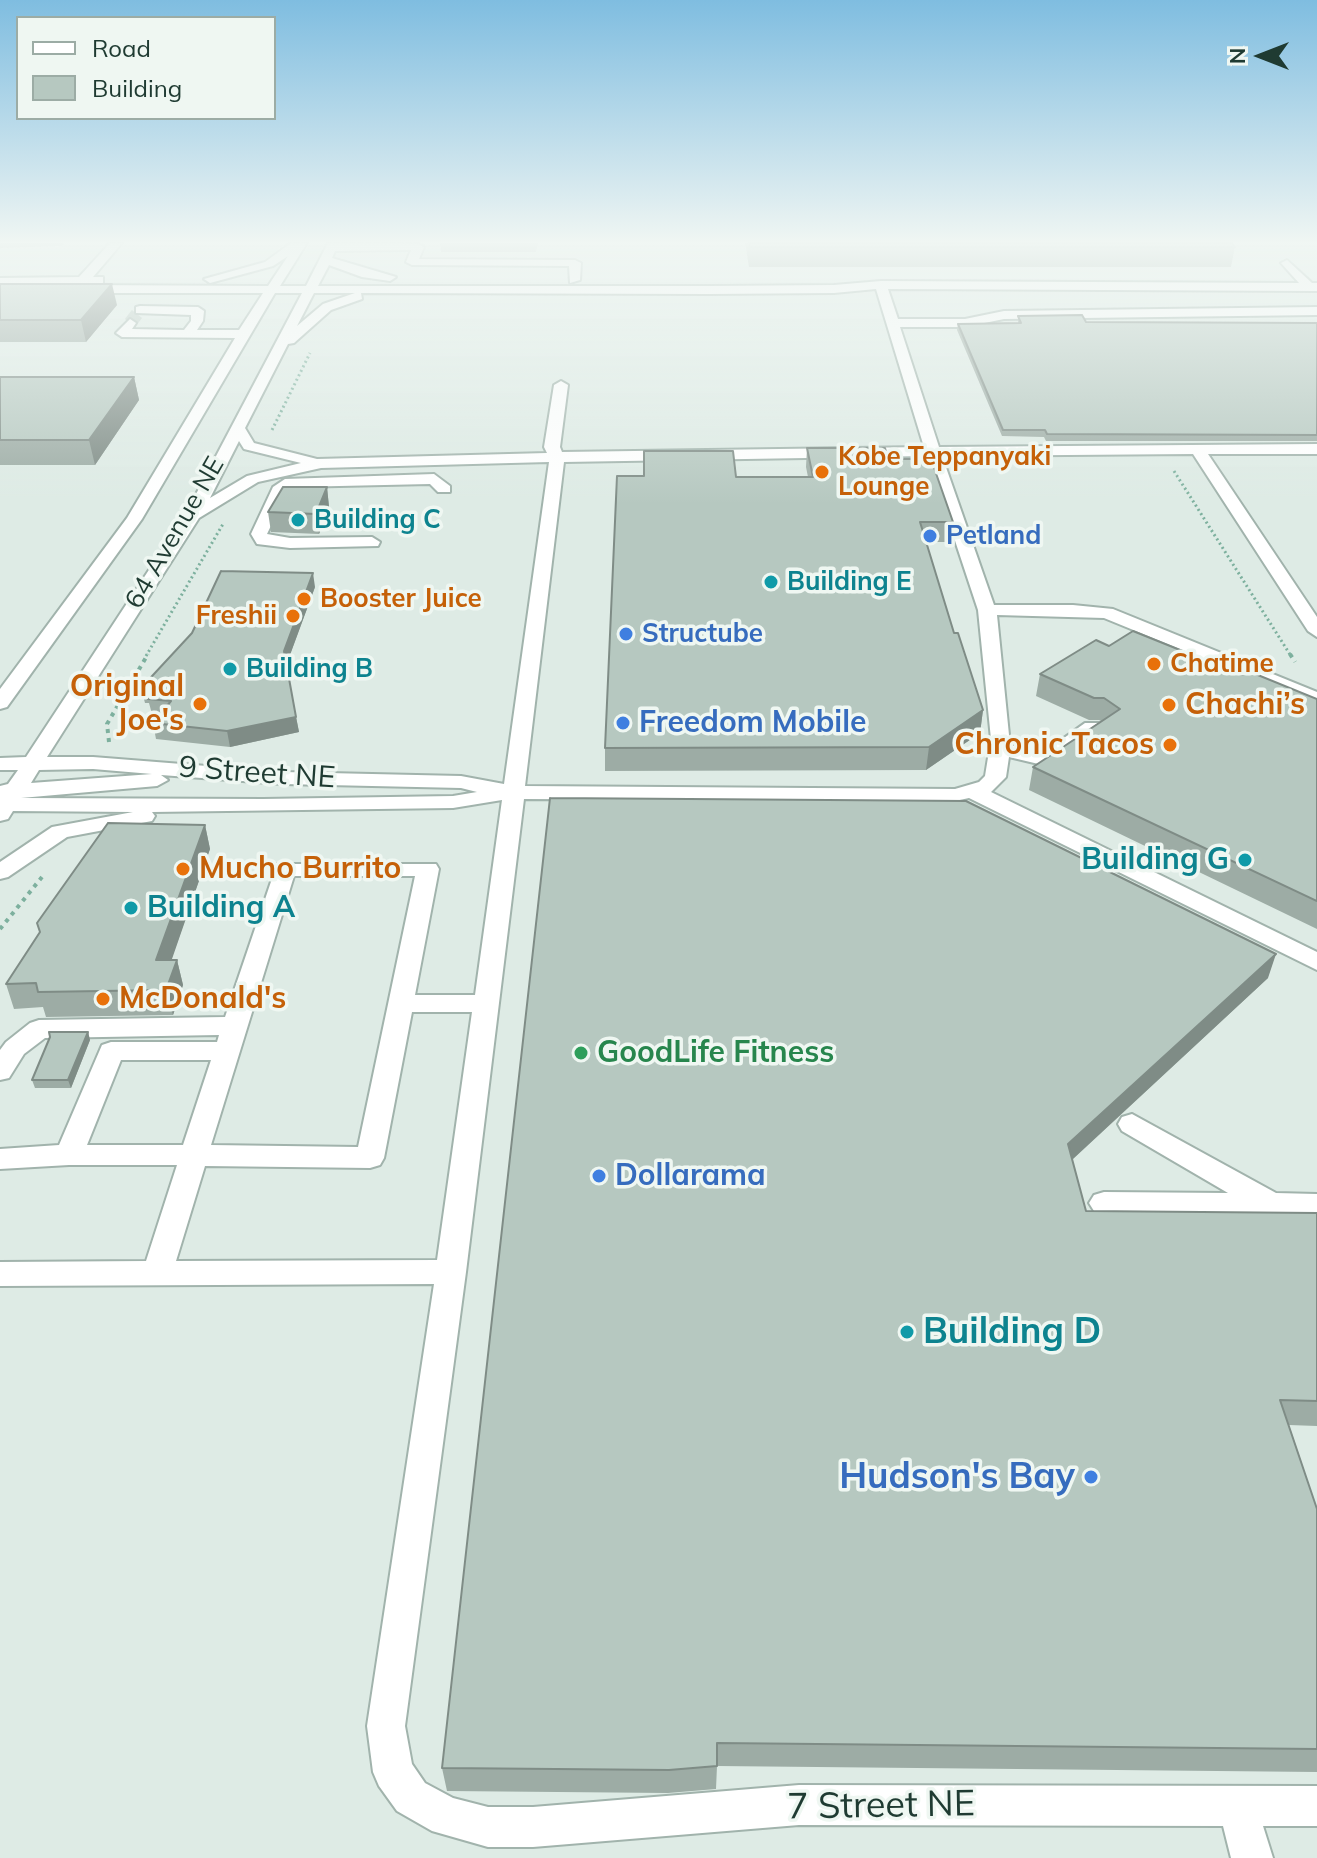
<!DOCTYPE html>
<meta charset="utf-8">
<style>
body{margin:0}
#map{position:relative;width:1317px;height:1858px;overflow:hidden;background:#deebe5;font-family:Mulish,sans-serif}
canvas{display:block}
.legend{position:absolute;left:16px;top:16px;width:260px;height:104px;box-sizing:border-box;background:#eff7f2;border:2px solid #9caca5;margin:0;padding:10px 14px;list-style:none;font-size:24px;color:#1f3b32}
.legend li{display:flex;align-items:center;gap:16px;height:40px}
.legend b{width:40px;border:2px solid #9caca5}
.north{position:absolute;left:1221px;top:16px;width:80px;height:80px;-webkit-text-stroke:6px #eff7f2;paint-order:stroke;rotate:270deg;font-size:22px;font-weight:700;line-height:32px;text-align:center;color:#1f3b32}
.north::after{content:'';display:block;margin:auto;width:28px;height:36px;background:#1f3b32;clip-path:polygon(50% 0,100% 100%,50% 72%,0 100%)}
</style>
<div id="map">
<canvas width="1317" height="1858"></canvas>
<ul class="legend">
<li><b style="height:10px;background:#fff"></b>Road</li>
<li><b style="height:22px;background:#b6c8c0"></b>Building</li>
</ul>
<div class="north">N</div>
</div>
<script>
const ctx = document.querySelector('canvas').getContext('2d');
ctx.lineJoin = 'round';
function toPath(rows) {
  const path = new Path2D();
  for (const r of rows) {
    path.moveTo(r[0], r[1]);
    for (let i = 2; i < r.length; i += 2) path.lineTo(r[i], r[i + 1]);
  }
  return path;
}
function strokePath(path, color, width, dash) {
  ctx.strokeStyle = color;
  ctx.lineWidth = width;
  ctx.lineCap = dash ? 'butt' : 'round';
  ctx.setLineDash(dash || []);
  ctx.stroke(path);
}
function fill(path, color) {
  ctx.fillStyle = color;
  ctx.fill(path, 'evenodd');
}
function drawText(font, color, halo, rows, align = 'center') {
  ctx.font = font + ' Mulish,sans-serif';
  ctx.lineWidth = 7;
  ctx.setLineDash([]);
  ctx.textBaseline = 'middle';
  ctx.strokeStyle = halo;
  ctx.fillStyle = color;
  for (const [text, x, y, turn = 0] of rows) {
    ctx.save();
    ctx.translate(x, y);
    ctx.rotate((+turn || 0) * Math.PI / 180);
    ctx.textAlign = isNaN(turn) ? turn : align;
    if (halo) ctx.strokeText(text, 0, 0);
    ctx.fillText(text, 0, 0);
    ctx.restore();
  }
}
strokePath(toPath([
 [130,323,137,314]
]), '#b8c8c1', 13, [13, 6]);
const minor = toPath([
 [110,243,122,243,93,277,103,277,103,283,0,286,0,278,79,277,110,243],
 [291,243,307,243,280,286,306,286,328,243,418,244,424,247,419,259,575,260,581,263,580,280,570,283,569,266,412,265,406,262,411,250,335,251,332,258,396,277,390,281,362,277,329,265,318,286,709,286,834,285,881,281,1299,283,1281,263,1287,260,1312,283,1317,283,1317,291,888,289,898,319,965,319,1004,311,1317,307,1317,315,1004,319,965,327,900,327,939,447,1317,444,1317,454,1208,454,1317,617,1317,637,1308,631,1193,454,942,456,994,605,1073,605,1113,609,1317,692,1317,705,1104,618,997,615,1010,745,1043,753,1085,723,1099,723,1102,727,1054,764,1047,766,1009,757,1006,777,991,792,1317,952,1317,970,969,798,955,801,524,799,466,1272,405,1726,412,1764,425,1783,453,1798,488,1807,533,1807,799,1785,1317,1786,1317,1826,1263,1826,1273,1858,1231,1858,1223,1826,799,1825,533,1847,488,1847,432,1831,397,1811,379,1786,373,1772,367,1726,434,1284,0,1286,0,1262,146,1261,177,1165,69,1165,0,1169,0,1149,59,1145,102,1045,111,1042,217,1042,219,1035,45,1038,24,1054,9,1078,0,1080,0,1050,6,1042,30,1023,39,1020,225,1017,277,864,436,864,439,869,415,995,475,995,502,800,453,808,152,812,155,816,152,821,67,837,8,877,0,879,0,862,52,827,133,812,13,811,8,819,0,821,0,786,8,784,18,770,0,770,0,758,26,757,185,515,302,293,275,293,142,519,7,707,0,709,0,689,127,518,235,338,122,337,116,333,130,319,136,323,132,329,184,330,191,321,191,315,136,313,136,307,140,306,198,307,204,311,203,321,197,330,239,330,263,293,82,293,76,289,82,285,268,286,288,256,273,266,210,283,204,279,265,262,291,243],
 [876,289,924,447,562,452,560,447,568,385,561,381,554,385,544,447,547,453,317,459,254,443,245,428,288,344,294,343,331,310,362,299,361,293,709,294,834,293,876,289],
 [314,293,355,293,323,304,297,326,314,293],
 [239,441,244,449,301,463,247,476,210,498,239,441],
 [927,456,978,610,991,739,985,776,979,782,955,789,525,786,564,462,927,456],
 [549,462,504,784,461,776,283,772,93,757,47,757,199,518,258,482,321,468,549,462],
 [93,769,152,774,31,783,39,770,93,769],
 [161,775,283,784,461,788,477,792,453,796,263,799,21,798,157,786,168,780,161,775],
 [294,876,415,876,358,1147,211,1145,294,876],
 [412,1012,472,1012,437,1260,176,1261,205,1166,370,1168,380,1165,384,1158,412,1012],
 [121,1060,211,1060,183,1145,87,1145,121,1060],
 [434,474,450,486,450,492,438,492,430,484,294,487,288,490,267,534,290,538,372,537,380,542,378,546,290,548,257,544,251,534,273,487,285,479,434,474],
 [1132,1114,1276,1193,1317,1194,1317,1216,1104,1214,1094,1211,1089,1203,1094,1195,1104,1192,1228,1193,1122,1131,1118,1124,1122,1117,1132,1114]
]);
strokePath(minor, '#a1b3ac', 4);
strokePath(toPath([
 [272,430,310,353],
 [1174,471,1291,656],
 [146,656,223,524]
]), '#7db09e', 3, [2, 3]);
strokePath(toPath([
 [1290,654,1295,662],
 [109,742,107,724,148,654],
 [0,929,42,877]
]), '#7db09e', 4, [4, 5]);
fill(minor, '#fff');
fill(toPath([
 [0,243,64,243,62,246,0,248],
 [440,243,538,243,536,252,441,252],
 [745,243,1231,243,1235,247,1231,267,749,267],
 [0,284,117,305,86,342,0,342],
 [1018,316,1086,322,1317,323,1317,441,1046,441,1044,437,1002,436,957,330,958,324,1018,323],
 [0,377,134,377,139,400,95,465,0,465],
 [807,448,888,459,953,522,950,542,926,542,954,633,983,710,980,733,926,770,605,771,605,748,736,477,808,477,806,467],
 [327,487,329,507,319,534,271,532,268,512],
 [315,587,286,665,299,732,230,747,156,739,153,723,160,715,152,714,149,703,145,703,141,688],
 [1109,646,1242,675,1317,699,1317,929,1029,790,1033,767,1101,721,1099,720,1089,720,1036,696,1040,674],
 [550,798,1268,978,1072,1160,1086,1211,1317,1213,1317,1426,1289,1425,1317,1509,1317,1772,717,1766,716,1789,668,1793,447,1791,442,1768],
 [205,825,210,849,171,960,177,960,183,985,173,1015,46,1017,43,1007,14,1009,6,984,40,932],
 [88,1032,90,1040,71,1088,35,1088,32,1080]
]), '#9daca5');
fill(toPath([
 [112,284,117,305,86,342,81,320],
 [134,377,139,400,95,465,89,440],
 [327,487,329,507,319,534,316,514],
 [313,573,315,587,286,666,284,651],
 [983,710,980,733,926,770,929,747],
 [296,717,299,732,230,747,227,731],
 [205,825,210,849,163,985,156,960],
 [1276,954,1268,978,1062,1169,1068,1144],
 [177,960,183,985,173,1015,166,990],
 [88,1032,90,1040,71,1088,68,1080]
]), '#7f8c86');
const building = toPath([
 [749,243,1232,243,1235,247,750,247,749,243],
 [0,284,112,284,81,320,0,320,0,284],
 [1082,315,1086,322,1317,323,1317,435,1047,434,1045,430,1003,430,958,324,1021,323,1018,316,1082,315],
 [0,377,134,377,89,440,0,440,0,377],
 [807,448,885,448,888,459,931,459,953,522,920,522,954,633,958,633,983,710,929,747,605,748,617,476,644,476,644,451,733,451,736,477,813,477,807,448],
 [283,487,327,487,316,514,268,512,283,487],
 [221,571,313,573,284,651,296,717,227,731,153,723,171,701,148,699,157,688,141,688,192,633,221,571],
 [1133,631,1242,675,1248,671,1317,699,1317,901,1033,767,1120,709,1104,698,1094,698,1040,674,1096,640,1109,646,1133,631],
 [550,798,966,801,1276,954,1068,1144,1086,1211,1317,1213,1317,1401,1280,1400,1317,1509,1317,1749,717,1743,717,1766,669,1770,442,1768,550,798],
 [108,823,205,825,156,960,177,960,166,990,38,992,36,983,6,984,40,932,37,923,108,823],
 [49,1032,88,1032,68,1080,32,1080,50,1037,49,1032]
]);
fill(building, '#b6c8c0');
strokePath(building, '#7f8c86', 2);
const sky = ctx.createLinearGradient(0, 0, 0, 504);
sky.addColorStop(0, '#7fbde0');
sky.addColorStop(0.48, '#f0f6f3');
sky.addColorStop(1, '#f0f6f300');
ctx.fillStyle = sky;
ctx.fillRect(0, 0, 1317, 504);
for (const [x, y, r, color] of [
 [822,472,8,"#e8710a"],
 [298,520,8,"#0f9aa8"],
 [930,536,8,"#3f7fe0"],
 [771,582,8,"#0f9aa8"],
 [304,599,8,"#e8710a"],
 [293,616,8,"#e8710a"],
 [626,634,8,"#3f7fe0"],
 [1154,664,8,"#e8710a"],
 [230,669,8,"#0f9aa8"],
 [200,704,8,"#e8710a"],
 [1169,705,8,"#e8710a"],
 [623,723,8,"#3f7fe0"],
 [1170,745,8,"#e8710a"],
 [1245,860,8,"#0f9aa8"],
 [183,869,8,"#e8710a"],
 [131,908,8,"#0f9aa8"],
 [103,999,8,"#e8710a"],
 [581,1053,8,"#2e9e5b"],
 [599,1176,8,"#3f7fe0"],
 [907,1332,8,"#0f9aa8"],
 [1091,1477,8,"#3f7fe0"]
]) {
  const dot = new Path2D();
  dot.arc(x, y, r, 0, 2 * Math.PI);
  ctx.fillStyle = color;
  ctx.fill(dot);
  strokePath(dot, '#eff7f2', 3);
}
drawText('bold 26px', '#c56008', '#eff7f2', [
 ["Kobe Teppanyaki",838,457],
 ["Lounge",838,487],
 ["Booster Juice",320,599],
 ["Freshii",277,616,"right"],
 ["Chatime",1170,664]
], 'left');
drawText('bold 26px', '#0d838f', '#eff7f2', [
 ["Building C",314,520],
 ["Building E",787,582],
 ["Building B",246,669]
], 'left');
drawText('26px', '#1f3b32', '#eff7f2', [
 ["64 Avenue NE",175,533,-60]
]);
drawText('bold 26px', '#366cbe', '#eff7f2', [
 ["Petland",946,536],
 ["Structube",642,634]
], 'left');
drawText('bold 30px', '#c56008', '#eff7f2', [
 ["Original",184,687,"right"],
 ["Joe's",184,721,"right"],
 ["Chachi’s",1185,705],
 ["Chronic Tacos",1154,745,"right"],
 ["Mucho Burrito",199,869],
 ["McDonald's",119,999]
], 'left');
drawText('bold 30px', '#366cbe', '#eff7f2', [
 ["Freedom Mobile",639,723],
 ["Dollarama",615,1176]
], 'left');
drawText('30px', '#1f3b32', '#eff7f2', [
 ["9 Street NE",257,773,4]
]);
drawText('bold 30px', '#0d838f', '#eff7f2', [
 ["Building G",1229,860],
 ["Building A",147,908,"left"]
], 'right');
drawText('bold 30px', '#27864d', '#eff7f2', [
 ["GoodLife Fitness",597,1053]
], 'left');
drawText('bold 36px', '#0d838f', '#eff7f2', [
 ["Building D",923,1332]
], 'left');
drawText('bold 36px', '#366cbe', '#eff7f2', [
 ["Hudson's Bay",1075,1477]
], 'right');
drawText('36px', '#1f3b32', '#eff7f2', [
 ["7 Street NE",881,1806,-1]
]);
</script>
